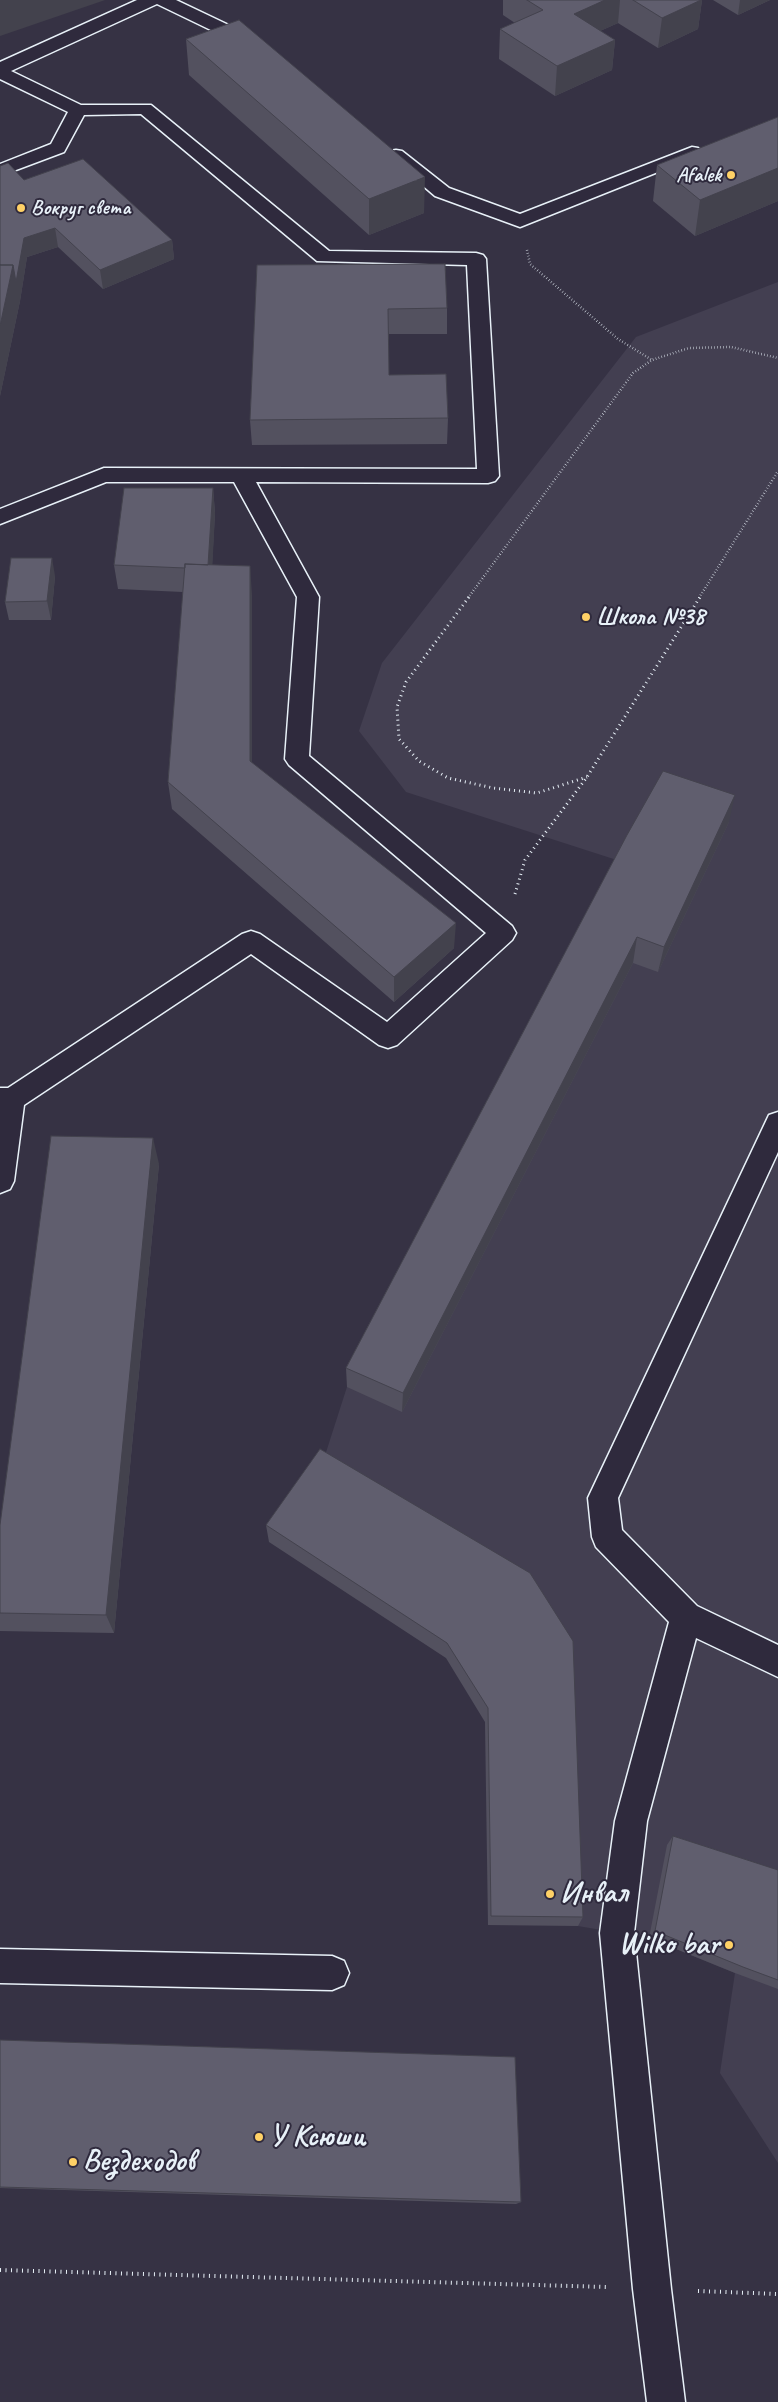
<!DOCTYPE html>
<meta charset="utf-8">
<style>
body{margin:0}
canvas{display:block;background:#363244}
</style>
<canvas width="778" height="2402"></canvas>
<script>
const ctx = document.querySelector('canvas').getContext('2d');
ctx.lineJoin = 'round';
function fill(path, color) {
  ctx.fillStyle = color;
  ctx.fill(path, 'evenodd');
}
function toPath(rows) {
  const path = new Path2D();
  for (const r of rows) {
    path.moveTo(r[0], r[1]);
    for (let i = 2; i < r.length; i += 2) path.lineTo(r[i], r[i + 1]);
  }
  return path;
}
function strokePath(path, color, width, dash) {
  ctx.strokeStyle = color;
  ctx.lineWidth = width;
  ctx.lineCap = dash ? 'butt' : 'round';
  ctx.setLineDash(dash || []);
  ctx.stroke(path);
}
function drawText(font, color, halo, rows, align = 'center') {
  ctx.font = font + ' Caveat,sans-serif';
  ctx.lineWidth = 4;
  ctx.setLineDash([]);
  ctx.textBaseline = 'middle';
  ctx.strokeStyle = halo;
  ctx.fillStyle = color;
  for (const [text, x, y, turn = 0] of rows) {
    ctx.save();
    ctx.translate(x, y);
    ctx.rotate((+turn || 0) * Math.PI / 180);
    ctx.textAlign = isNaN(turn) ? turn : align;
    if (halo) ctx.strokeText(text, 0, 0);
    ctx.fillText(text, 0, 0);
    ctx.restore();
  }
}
fill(toPath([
 [778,282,778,2163,720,2073,735,1973,649,1938,578,1926,568,1655,321,1468,347,1387,623,862,406,792,359,731,382,663,636,337]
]), '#433f51');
const minor = toPath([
 [137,0,176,0,258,39,261,43,258,47,246,47,157,4,11,71,81,105,151,105,329,251,476,253,483,255,486,259,499,476,495,481,488,483,256,482,319,597,309,756,512,926,516,933,512,940,397,1045,388,1048,379,1045,251,954,24,1105,14,1181,10,1189,0,1193,0,1088,8,1088,242,934,251,931,260,934,387,1022,486,933,289,765,285,759,297,597,234,482,106,482,0,524,0,509,104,468,477,469,467,265,317,261,141,114,84,115,64,152,0,176,0,164,51,144,68,112,0,79,0,62,137,0],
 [692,147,698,148,701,152,698,156,520,227,435,196,387,155,390,151,396,150,402,151,449,188,520,214,692,147],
 [778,1112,778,1152,618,1498,622,1530,697,1606,778,1645,778,1677,696,1638,647,1821,634,1933,671,2289,685,2402,647,2402,633,2289,600,1933,615,1821,669,1622,596,1547,592,1537,588,1498,769,1115,778,1112],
 [0,1949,332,1956,344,1961,349,1973,344,1985,332,1990,0,1983,0,1949]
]);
strokePath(minor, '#e8f1f8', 3);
strokePath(toPath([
 [527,250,530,264,618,339,652,360],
 [468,598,633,373,652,360,689,348,731,347,778,358],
 [699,598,778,471]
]), '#e8f1f8', 2.5, [0.5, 2.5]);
strokePath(toPath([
 [469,597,406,682,397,707,399,739,419,761,448,778,493,788,537,793,587,777],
 [515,894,525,860,587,777,700,597]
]), '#e8f1f8', 3, [1, 4]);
strokePath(toPath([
 [0,2270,607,2287],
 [698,2291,778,2294]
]), '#e8f1f8', 4, [1, 4.5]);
fill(minor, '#2f2a3d');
fill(toPath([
 [503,0,702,0,698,29,658,48,618,23,600,31,615,40,612,70,555,96,499,59,500,29,515,23,503,15],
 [713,0,770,0,738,15],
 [186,39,424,213,369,235,189,75],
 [778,117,778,201,695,236,653,201,657,165],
 [0,166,24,180,172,240,174,259,103,289,58,247,27,257,20,301,0,396],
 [257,265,447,308,447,334,389,334,389,375,448,418,447,444,252,445,250,420],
 [213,488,215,513,212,565,252,595,252,763,454,948,394,1002,172,809,168,782,183,592,118,589,114,565],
 [55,576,51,620,9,620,5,602],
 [729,822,658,972,633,963,402,1412,347,1387,346,1368,627,835],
 [159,1164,114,1633,0,1631,0,1525],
 [266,1525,530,1573,583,1917,578,1926,488,1925,485,1722,446,1658,269,1542],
 [673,1836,778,1870,778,1989,735,1973,649,1938,667,1845],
 [0,2040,521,2202,516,2204,0,2188]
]), '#53515f');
fill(toPath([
 [0,0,105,0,0,36],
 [605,0,620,0,618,23,571,44,574,14],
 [701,0,702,0,698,29,658,48,662,18],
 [740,0,770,0,738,15],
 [615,40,612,70,555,96,557,66],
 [778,168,778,201,695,236,700,200],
 [425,177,424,213,369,235,369,199],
 [55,228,58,247,27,257,20,301,0,396,0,326,13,265,24,238],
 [172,240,174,259,103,289,100,270],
 [213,488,215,513,211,593,208,568],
 [52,558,55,576,51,620,47,601],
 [250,566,252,595,252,789,250,761],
 [735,795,729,822,658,972,664,947],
 [456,923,454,948,394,1002,394,977],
 [637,937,633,963,402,1412,403,1393],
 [153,1138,159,1164,114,1633,106,1615]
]), '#43424d');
const building = toPath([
 [527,0,605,0,574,14,615,40,557,66,500,29,543,10,527,0],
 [633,0,701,0,662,18,633,0],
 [239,20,425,177,369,199,186,39,239,20],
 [778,117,778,168,700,200,657,165,778,117],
 [83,159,172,240,100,270,55,228,24,238,16,282,13,265,0,265,0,166,8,163,24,180,83,159],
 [445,264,447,308,388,309,389,375,446,374,448,418,250,420,257,265,445,264],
 [0,265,13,265,0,326,0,265],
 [124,488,213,488,208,565,185,564,185,568,114,565,124,488],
 [11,558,52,558,47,601,5,602,11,558],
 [185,564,250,566,250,761,456,923,394,977,168,782,185,564],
 [663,771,735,795,664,947,637,937,403,1393,346,1368,627,835,663,771],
 [51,1136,153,1138,106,1615,0,1613,0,1525,51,1136],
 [320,1449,530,1573,573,1641,583,1917,491,1916,488,1708,447,1643,266,1525,320,1449],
 [673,1836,778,1870,778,1980,743,1967,655,1931,673,1836],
 [0,2040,515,2057,521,2202,0,2187,0,2040]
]);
fill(building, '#605e6e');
strokePath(building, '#43424d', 1);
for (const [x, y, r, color] of [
 [731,175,5,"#ffd166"],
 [21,208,5,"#ffd166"],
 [586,617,5,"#ffd166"],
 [550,1894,5,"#ffd166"],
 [729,1945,5,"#ffd166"],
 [259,2137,5,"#ffd166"],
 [73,2162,5,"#ffd166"]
]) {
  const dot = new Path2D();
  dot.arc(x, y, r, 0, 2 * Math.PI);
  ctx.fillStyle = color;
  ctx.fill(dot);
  strokePath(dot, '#2f2a3d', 2);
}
drawText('bold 21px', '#e8f1f8', '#2f2a3d', [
 ["Afalek",721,175],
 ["Вокруг света",31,208,"left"]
], 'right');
drawText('bold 25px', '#e8f1f8', '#2f2a3d', [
 ["Школа №38",596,617]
], 'left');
drawText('bold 30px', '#e8f1f8', '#2f2a3d', [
 ["Инвал",560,1894],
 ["Wilko bar",719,1945,"right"],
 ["У Ксюши",269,2137],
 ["Вездеходов",83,2162]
], 'left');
</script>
